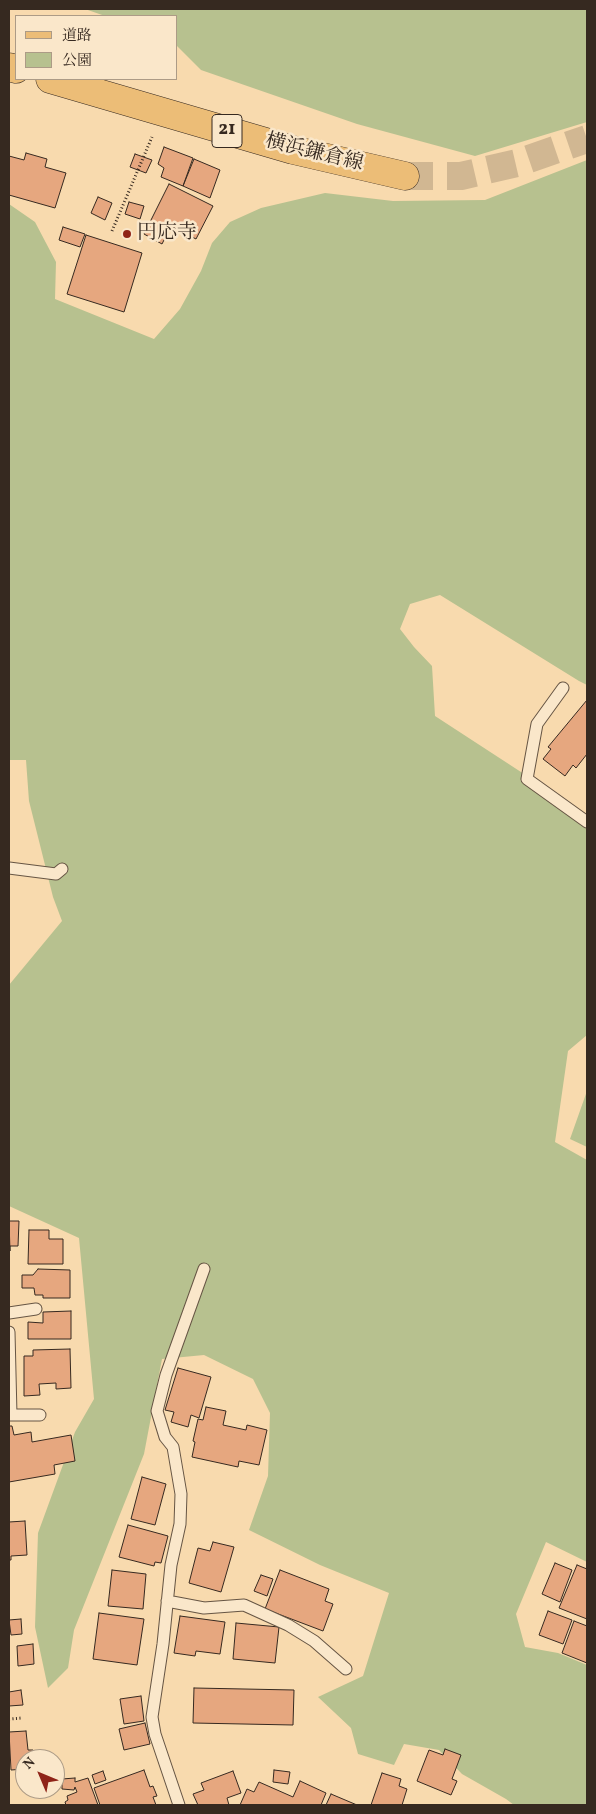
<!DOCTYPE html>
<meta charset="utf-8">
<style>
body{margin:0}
#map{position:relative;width:596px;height:1814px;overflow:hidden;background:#f8daae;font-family:Vollkorn,"Noto Serif JP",serif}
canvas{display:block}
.frame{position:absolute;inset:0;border:10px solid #362920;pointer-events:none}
.legend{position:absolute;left:15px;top:15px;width:162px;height:65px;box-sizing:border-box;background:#fae7ca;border:1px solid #ac9b86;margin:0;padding:6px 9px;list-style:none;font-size:15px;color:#362920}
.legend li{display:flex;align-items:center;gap:10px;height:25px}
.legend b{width:25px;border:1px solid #ac9b86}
.north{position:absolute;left:15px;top:1749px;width:50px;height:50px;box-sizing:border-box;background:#fae7ca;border:1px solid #ac9b86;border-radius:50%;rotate:315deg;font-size:14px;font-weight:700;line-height:20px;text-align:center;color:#362920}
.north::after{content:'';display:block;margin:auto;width:18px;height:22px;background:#8f2418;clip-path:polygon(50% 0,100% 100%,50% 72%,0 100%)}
</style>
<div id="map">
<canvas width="596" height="1814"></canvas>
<div class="frame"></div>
<ul class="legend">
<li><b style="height:6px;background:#ecbd77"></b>道路</li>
<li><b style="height:14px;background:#b7c18f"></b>公園</li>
</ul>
<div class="north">N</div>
</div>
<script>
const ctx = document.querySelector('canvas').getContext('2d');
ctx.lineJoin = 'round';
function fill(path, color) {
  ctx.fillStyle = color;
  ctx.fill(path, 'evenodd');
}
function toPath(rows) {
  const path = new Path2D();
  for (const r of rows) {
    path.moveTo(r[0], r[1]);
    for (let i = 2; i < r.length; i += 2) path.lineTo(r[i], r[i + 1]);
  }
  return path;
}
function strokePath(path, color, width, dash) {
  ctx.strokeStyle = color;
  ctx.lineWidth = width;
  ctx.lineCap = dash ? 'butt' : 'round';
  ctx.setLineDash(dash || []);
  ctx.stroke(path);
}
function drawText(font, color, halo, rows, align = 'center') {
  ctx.font = font + ' Vollkorn,"Noto Serif JP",serif';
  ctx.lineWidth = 5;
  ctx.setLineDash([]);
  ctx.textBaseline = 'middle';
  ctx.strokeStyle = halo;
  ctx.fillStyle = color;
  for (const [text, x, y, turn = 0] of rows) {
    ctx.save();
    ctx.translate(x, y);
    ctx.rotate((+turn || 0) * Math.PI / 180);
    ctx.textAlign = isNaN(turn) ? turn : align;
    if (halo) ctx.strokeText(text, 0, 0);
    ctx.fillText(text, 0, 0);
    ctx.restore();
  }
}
fill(toPath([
 [85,9,587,9,587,122,475,156,357,124,201,70,176,45,176,16,105,16],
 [587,160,587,685,579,681,440,595,410,604,400,629,414,647,432,666,435,716,587,815,587,1035,568,1051,555,1142,587,1160,587,1562,546,1542,516,1614,525,1647,558,1653,587,1665,587,1805,514,1805,506,1799,462,1774,439,1750,404,1744,394,1765,358,1754,351,1728,318,1697,363,1676,389,1593,320,1565,249,1530,268,1476,270,1413,253,1379,204,1355,162,1359,144,1454,74,1630,68,1668,48,1688,35,1627,38,1533,75,1432,94,1399,79,1238,9,1206,9,985,62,921,53,897,29,801,26,760,9,760,9,204,35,222,56,262,55,299,154,339,180,309,201,271,212,243,230,222,261,208,325,193,393,201,485,200],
 [587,1091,587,1147,570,1139]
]), '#b7c18f');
const building = toPath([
 [164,147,193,158,183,186,161,177,164,168,158,164,164,147],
 [26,153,47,159,45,167,66,173,55,208,9,195,9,156,24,160,26,153],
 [135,154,152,160,146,173,130,167,135,154],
 [194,159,220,170,210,198,183,186,194,159],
 [169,184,213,206,196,239,171,226,162,244,144,234,169,184],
 [98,197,112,203,105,220,91,213,98,197],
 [129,202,144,206,140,219,125,214,129,202],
 [63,227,85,234,80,247,59,240,63,227],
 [86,235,142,253,124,312,67,294,86,235],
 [587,700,587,754,576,768,573,765,565,776,543,759,551,749,548,747,587,700],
 [9,1221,19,1221,18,1246,10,1246,10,1251,9,1221],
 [29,1230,49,1230,49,1239,63,1239,63,1264,28,1264,29,1230],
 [38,1269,70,1270,70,1298,43,1298,43,1295,35,1295,34,1288,22,1288,22,1275,33,1275,38,1269],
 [71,1311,71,1339,28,1339,28,1322,43,1323,43,1312,71,1311],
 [70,1349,71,1388,56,1389,56,1383,39,1384,40,1395,24,1396,24,1356,33,1356,33,1350,70,1349],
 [178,1368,211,1377,199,1418,191,1415,188,1427,171,1422,174,1412,165,1410,178,1368],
 [206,1407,226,1411,223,1425,246,1430,247,1425,267,1430,259,1465,239,1461,238,1467,192,1457,195,1442,193,1441,198,1419,203,1420,206,1407],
 [9,1426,12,1426,14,1435,31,1432,32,1442,71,1435,75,1461,54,1465,55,1474,9,1482,9,1426],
 [142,1477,166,1484,155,1525,131,1519,142,1477],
 [25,1521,27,1555,11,1556,11,1560,9,1560,9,1522,25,1521],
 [128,1525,168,1536,161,1563,155,1562,154,1566,119,1557,128,1525],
 [213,1542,234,1547,221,1592,189,1583,198,1548,210,1551,213,1542],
 [555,1563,572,1570,560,1602,542,1594,555,1563],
 [577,1565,587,1569,587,1619,559,1608,577,1565],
 [112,1570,146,1574,143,1609,108,1606,112,1570],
 [280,1570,329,1589,325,1601,333,1604,323,1631,265,1609,280,1570],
 [261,1575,273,1579,267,1596,254,1591,261,1575],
 [548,1611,572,1620,563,1644,539,1635,548,1611],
 [99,1613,144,1619,137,1665,93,1659,99,1613],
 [180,1616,225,1622,220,1654,196,1651,195,1656,174,1653,180,1616],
 [21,1619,22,1634,11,1635,9,1620,21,1619],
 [574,1621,587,1626,587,1663,562,1653,574,1621],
 [236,1623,279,1627,275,1663,233,1659,236,1623],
 [33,1644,34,1664,18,1666,17,1646,33,1644],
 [194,1688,294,1690,293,1725,193,1723,194,1688],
 [21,1690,23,1705,9,1706,9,1692,21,1690],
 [141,1696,144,1721,124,1724,120,1699,141,1696],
 [145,1723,150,1744,124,1750,119,1729,145,1723],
 [26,1731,28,1750,33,1750,34,1759,25,1759,25,1769,11,1770,9,1732,26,1731],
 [445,1749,461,1755,452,1779,457,1781,451,1795,417,1781,429,1750,443,1755,445,1749],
 [144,1770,150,1787,153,1786,157,1796,153,1797,156,1805,100,1805,94,1788,144,1770],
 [274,1770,290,1772,288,1784,273,1782,274,1770],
 [103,1771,106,1780,95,1784,92,1775,103,1771],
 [233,1771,241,1793,227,1798,229,1805,198,1805,193,1794,204,1790,201,1783,233,1771],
 [382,1773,401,1779,399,1786,407,1789,402,1805,371,1805,382,1773],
 [75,1778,75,1782,88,1778,98,1805,66,1805,65,1802,68,1800,67,1796,77,1792,75,1787,74,1790,62,1789,62,1779,75,1778],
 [300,1781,326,1793,321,1805,240,1805,247,1789,254,1792,259,1782,293,1797,300,1781],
 [331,1794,357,1805,326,1805,331,1794]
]);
fill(building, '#e6a77f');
strokePath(building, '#362920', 1);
strokePath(toPath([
 [405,176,461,176,517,163,587,139]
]), '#d1b792', 28, [28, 14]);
const lane = toPath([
 [563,688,537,724,527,779,587,822],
 [9,868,56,874,62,869],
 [9,1313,36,1309],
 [9,1332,11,1415],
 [9,1415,40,1415],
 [167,1601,204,1608,244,1605,288,1625,314,1641,346,1669],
 [179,1805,155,1734,152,1717,163,1644,171,1565,180,1524,181,1494,173,1447,165,1437,157,1411,166,1375,204,1269]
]);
const primary = toPath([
 [9,67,16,69],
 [50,79,293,150,405,176]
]);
strokePath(lane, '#654', 13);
strokePath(primary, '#362920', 29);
strokePath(toPath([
 [112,231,152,137],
 [9,1719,22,1718]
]), '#362920', 3, [1, 2.5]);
strokePath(lane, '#fae7ca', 11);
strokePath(primary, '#ecbd77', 28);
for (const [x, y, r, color] of [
 [127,234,5,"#8f2418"]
]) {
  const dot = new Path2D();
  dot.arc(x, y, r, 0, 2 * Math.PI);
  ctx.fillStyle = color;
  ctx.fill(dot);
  strokePath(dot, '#fae7ca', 2);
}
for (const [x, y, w] of [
 [227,131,30]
]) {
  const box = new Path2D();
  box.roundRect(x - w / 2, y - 16.5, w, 33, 4);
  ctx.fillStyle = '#fae7ca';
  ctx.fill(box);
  strokePath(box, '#362920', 1);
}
drawText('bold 19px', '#362920', null, [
 ["21",227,131]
]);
drawText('20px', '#362920', '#fae7ca', [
 ["横浜鎌倉線",314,154,14]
]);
drawText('20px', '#362920', '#fae7ca', [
 ["円応寺",137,234]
], 'left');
</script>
